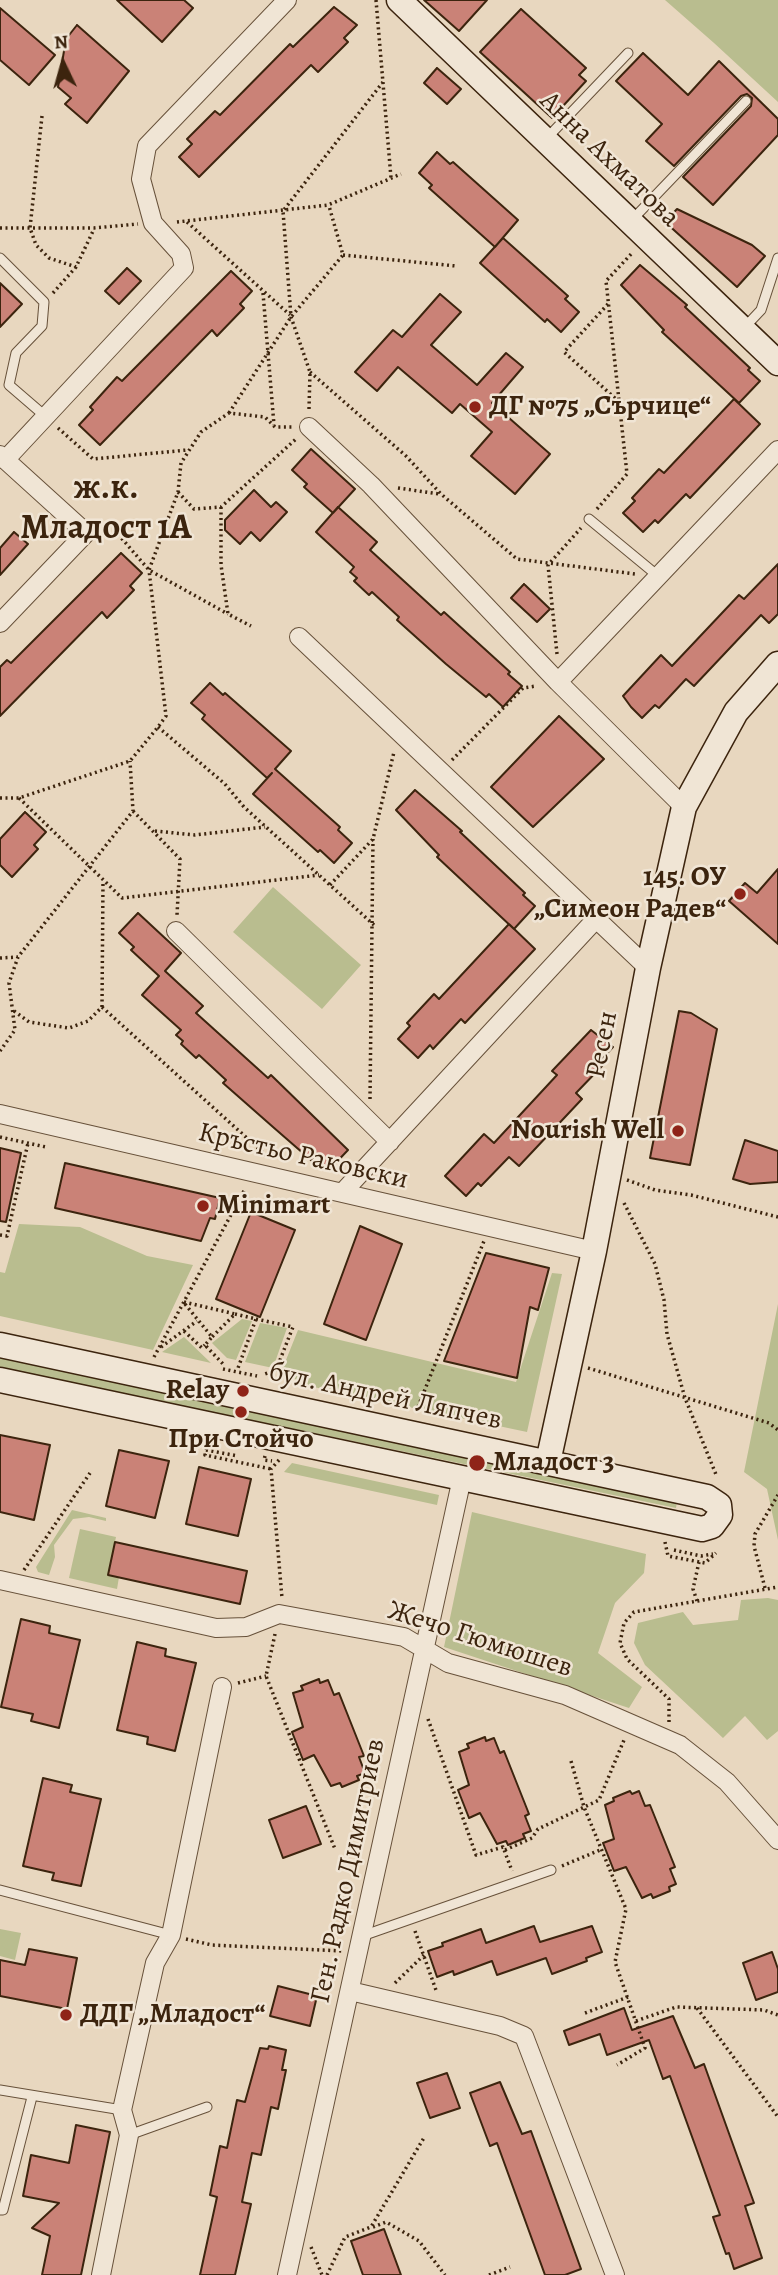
<!DOCTYPE html>
<meta charset="utf-8">
<style>
body{margin:0}
#map{position:relative;width:778px;height:2275px;overflow:hidden;background:#e8d7bf;font-family:Alegreya,serif}
canvas{display:block}
.north{position:absolute;left:28px;top:28px;width:70px;height:70px;-webkit-text-stroke:5px #f0e5d5;paint-order:stroke;rotate:355deg;font-size:19px;font-weight:700;line-height:28px;text-align:center;color:#3c240e}
.north::after{content:'';display:block;margin:auto;width:24px;height:32px;background:#3c240e;clip-path:polygon(50% 0,100% 100%,50% 72%,0 100%)}
</style>
<div id="map">
<canvas width="778" height="2275"></canvas>
<div class="north">N</div>
</div>
<script>
const ctx = document.querySelector('canvas').getContext('2d');
ctx.lineJoin = 'round';
function fill(path, color) {
  ctx.fillStyle = color;
  ctx.fill(path, 'evenodd');
}
function toPath(rows) {
  const path = new Path2D();
  for (const r of rows) {
    path.moveTo(r[0], r[1]);
    for (let i = 2; i < r.length; i += 2) path.lineTo(r[i], r[i + 1]);
  }
  return path;
}
function strokePath(path, color, width, dash) {
  ctx.strokeStyle = color;
  ctx.lineWidth = width;
  ctx.lineCap = dash ? 'butt' : 'round';
  ctx.setLineDash(dash || []);
  ctx.stroke(path);
}
function drawText(font, color, halo, rows, align = 'center') {
  ctx.font = font + ' Alegreya,serif';
  ctx.lineWidth = 5;
  ctx.setLineDash([]);
  ctx.textBaseline = 'middle';
  ctx.strokeStyle = halo;
  ctx.fillStyle = color;
  for (const [text, x, y, turn = 0] of rows) {
    ctx.save();
    ctx.translate(x, y);
    ctx.rotate((+turn || 0) * Math.PI / 180);
    ctx.textAlign = isNaN(turn) ? turn : align;
    if (halo) ctx.strokeText(text, 0, 0);
    ctx.fillText(text, 0, 0);
    ctx.restore();
  }
}
fill(toPath([
 [665,0,778,0,778,102,714,43],
 [273,887,361,965,322,1009,233,932],
 [19,1224,80,1227,147,1256,193,1265,153,1350,0,1316,0,1272,5,1273],
 [552,1273,562,1274,527,1432,304,1385,282,1370,298,1330,516,1382],
 [778,1304,778,1540,767,1489,744,1472],
 [242,1319,252,1321,236,1360,227,1358,212,1343],
 [260,1323,287,1328,273,1368,245,1362],
 [184,1337,211,1363,162,1352],
 [0,1356,677,1501,676,1508,0,1368],
 [292,1463,439,1495,437,1505,284,1472],
 [72,1510,106,1518,106,1521,89,1517,73,1519,54,1545,55,1557,49,1575,38,1572,36,1567],
 [472,1512,646,1554,644,1573,615,1603,598,1653,642,1687,629,1708,444,1647],
 [80,1529,116,1537,108,1574,119,1577,117,1589,69,1578],
 [768,1598,778,1600,778,1731,767,1740,745,1716,723,1738,645,1665,634,1643,638,1623,683,1612,693,1625,738,1620,741,1600],
 [0,1929,21,1933,15,1960,0,1956]
]), '#b9bd8f');
const building = toPath([
 [117,0,184,0,193,8,162,42,117,0],
 [424,0,487,0,459,31,424,0],
 [334,7,357,25,344,38,348,42,318,72,311,65,199,177,179,157,192,144,187,139,215,111,220,115,290,44,293,47,334,7],
 [0,8,55,55,29,85,0,60,0,8],
 [521,9,586,68,579,75,586,81,552,118,480,52,521,9],
 [77,25,129,71,87,123,65,104,71,98,58,87,66,39,77,25],
 [643,53,688,95,719,61,778,119,778,135,713,205,683,177,751,106,752,98,747,94,741,96,674,166,646,141,662,124,616,81,643,53],
 [437,68,461,89,447,104,424,83,437,68],
 [437,152,450,164,453,162,518,220,495,247,429,188,432,185,419,173,437,152],
 [677,209,752,245,765,256,737,287,665,222,677,209],
 [503,238,568,296,565,299,579,312,561,332,547,319,545,322,480,263,503,238],
 [640,265,687,305,685,307,750,368,748,370,760,381,739,403,662,332,664,330,621,285,640,265],
 [127,268,141,281,119,304,105,291,127,268],
 [231,271,252,291,240,304,244,308,217,336,212,330,100,445,79,425,93,410,90,407,117,377,122,381,231,271],
 [0,283,22,304,0,327,0,283],
 [440,294,461,312,431,345,477,385,506,353,523,367,492,403,550,454,515,494,471,456,492,432,460,404,452,413,398,367,377,391,355,372,393,330,402,337,440,294],
 [734,399,760,424,690,498,686,494,658,523,655,520,643,532,623,513,635,501,632,498,659,469,664,473,734,399],
 [311,449,355,489,333,513,304,487,307,484,292,470,311,449],
 [254,490,271,507,276,502,287,512,260,541,251,532,240,544,225,530,225,520,254,490],
 [338,507,377,542,370,550,441,615,444,612,510,672,508,674,522,686,503,707,489,694,486,697,446,664,397,620,399,617,372,592,369,595,354,581,357,578,350,572,354,567,316,532,338,507],
 [14,532,28,544,0,575,0,548,14,532],
 [121,553,142,573,130,586,134,590,107,618,102,612,0,716,0,667,7,660,11,663,121,553],
 [778,564,778,614,769,623,761,615,694,686,686,679,659,708,655,705,642,718,631,707,623,696,661,655,672,666,739,595,744,599,778,564],
 [524,584,550,609,537,622,511,598,524,584],
 [210,683,223,695,225,693,291,751,275,769,340,827,338,830,352,843,334,863,320,850,318,852,253,794,272,773,267,778,202,719,205,715,191,703,210,683],
 [559,716,604,759,533,827,491,787,559,716],
 [415,790,462,831,460,832,525,893,523,895,535,906,514,929,437,857,439,855,396,810,415,790],
 [25,812,46,832,34,845,38,849,12,877,0,865,0,839,25,812],
 [778,869,778,944,729,901,745,883,757,893,778,869],
 [138,913,181,953,165,971,203,1006,196,1013,268,1078,271,1075,348,1150,329,1170,315,1157,312,1161,273,1127,223,1083,226,1080,199,1055,196,1058,181,1044,183,1041,176,1035,181,1030,142,995,159,976,131,950,134,947,119,933,138,913],
 [509,924,535,949,465,1023,461,1019,433,1049,430,1045,418,1058,398,1039,410,1026,407,1023,434,994,439,999,509,924],
 [679,1011,691,1013,717,1029,690,1165,650,1158,679,1011],
 [591,1030,613,1047,598,1063,602,1066,576,1093,582,1099,519,1166,509,1157,481,1186,478,1183,466,1196,445,1176,484,1134,494,1143,557,1075,552,1071,591,1030],
 [745,1140,778,1151,778,1182,750,1184,733,1179,745,1140],
 [0,1148,21,1153,6,1222,0,1221,0,1148],
 [65,1163,220,1198,215,1219,210,1218,201,1241,55,1208,65,1163],
 [251,1212,295,1230,260,1317,216,1299,251,1212],
 [360,1226,402,1244,366,1340,324,1324,360,1226],
 [486,1253,549,1268,538,1310,530,1307,517,1378,444,1361,486,1253],
 [0,1435,50,1445,34,1520,0,1512,0,1435],
 [119,1450,169,1461,155,1518,106,1506,119,1450],
 [199,1467,251,1479,238,1536,186,1524,199,1467],
 [115,1542,247,1571,240,1604,108,1575,115,1542],
 [21,1619,50,1626,49,1633,80,1640,59,1728,31,1721,33,1714,1,1707,21,1619],
 [137,1642,166,1649,165,1656,196,1663,175,1751,147,1744,148,1737,117,1730,137,1642],
 [319,1679,320,1683,328,1680,334,1695,339,1693,364,1756,359,1757,365,1773,357,1776,359,1780,342,1787,340,1783,331,1786,314,1755,303,1760,292,1732,303,1727,293,1693,303,1690,301,1686,319,1679],
 [485,1737,486,1741,494,1738,500,1753,504,1751,529,1814,525,1816,531,1831,523,1834,525,1838,508,1845,506,1841,497,1844,480,1813,469,1818,458,1790,469,1785,459,1752,469,1748,467,1744,485,1737],
 [43,1778,72,1785,70,1792,101,1799,81,1886,52,1880,54,1873,23,1866,43,1778],
 [630,1791,632,1794,639,1791,645,1806,650,1805,675,1867,670,1869,676,1884,669,1887,670,1891,653,1898,651,1894,642,1898,626,1867,614,1871,603,1843,614,1839,605,1805,614,1801,613,1798,630,1791],
 [306,1806,321,1844,283,1858,269,1820,306,1806],
 [534,1926,540,1942,592,1926,602,1952,586,1958,587,1961,552,1974,546,1958,497,1975,492,1961,454,1975,453,1971,437,1977,428,1951,443,1946,442,1943,481,1929,486,1943,534,1926],
 [29,1949,77,1958,67,2009,0,1996,0,1960,25,1965,29,1949],
 [772,1952,778,1969,778,1992,756,2000,743,1963,772,1952],
 [278,1986,317,1996,310,2026,270,2016,278,1986],
 [624,2008,632,2030,673,2016,695,2068,704,2064,754,2203,745,2206,762,2258,734,2269,729,2253,726,2254,713,2217,720,2215,695,2145,670,2076,663,2079,649,2040,607,2055,600,2034,569,2045,564,2031,624,2008],
 [269,2046,286,2050,282,2070,286,2070,278,2109,271,2107,261,2155,252,2153,242,2202,251,2204,235,2275,200,2275,217,2197,210,2195,220,2146,227,2148,237,2100,245,2102,260,2048,268,2049,269,2046],
 [447,2073,460,2108,430,2118,417,2083,447,2073],
 [500,2082,522,2134,531,2131,581,2269,565,2275,545,2275,497,2143,490,2146,470,2093,500,2082],
 [76,2125,110,2132,81,2275,42,2275,50,2236,32,2228,59,2203,23,2196,31,2155,69,2163,76,2125],
 [384,2229,401,2275,363,2275,351,2241,384,2229]
]);
fill(building, '#ca8277');
strokePath(building, '#3c240e', 2);
const lane = toPath([
 [546,139,628,53],
 [631,221,746,101],
 [0,258,44,302,42,326,16,353,9,385,45,416],
 [744,328,761,310,778,258],
 [589,519,658,576],
 [0,1890,171,1935],
 [362,1936,551,1870],
 [0,2090,122,2110],
 [129,2135,207,2107],
 [0,2210,3,2210,32,2097]
]);
const street = toPath([
 [309,427,371,485,558,682,684,807],
 [0,455,86,533,0,623],
 [5,460,184,268,181,254,153,223,141,179,147,146,287,0],
 [299,637,648,968],
 [558,682,778,450],
 [176,931,390,1142],
 [0,1114,594,1251],
 [342,1193,596,919],
 [0,1580,216,1628,246,1627,279,1614,404,1637,448,1663,565,1695,680,1745,727,1782,778,1840],
 [350,1991,500,2026,524,2036,615,2275],
 [101,2275,129,2135,122,2110,155,1963,171,1935,222,1687],
 [287,2275,462,1478]
]);
const secondary = toPath([
 [399,0,778,363],
 [0,1345,707,1497,719,1505,720,1515,712,1526,702,1529,0,1380],
 [548,1462,594,1251,648,968,684,807,736,712,778,664]
]);
strokePath(lane, '#67513a', 11);
strokePath(street, '#67513a', 20);
strokePath(secondary, '#3c240e', 27);
strokePath(toPath([
 [376,0,391,178],
 [42,116,30,228,36,245,49,258,76,267],
 [177,222,328,205,401,174],
 [187,222,290,315],
 [0,228,94,228,138,224],
 [343,255,456,266],
 [53,293,76,267,94,229],
 [263,293,274,425],
 [608,304,564,352,617,400],
 [310,372,406,456,441,494,517,559,635,574],
 [309,409,310,372,291,317,283,211,383,82],
 [229,413,291,317,343,255,329,206],
 [58,428,93,459,187,450],
 [398,488,439,494],
 [178,492,194,509,221,507,296,439],
 [221,507,221,565,228,614,251,626],
 [597,509,627,474,606,281,633,252],
 [102,533,117,533,149,570,228,614],
 [557,654,548,565,581,528],
 [158,727,225,784,244,807,374,925],
 [452,760,523,688,536,686],
 [0,798,19,798,130,761,158,727,166,716,149,570,178,492,181,463,201,432,229,413,265,417,275,427,293,427],
 [19,798,122,898,319,875],
 [133,811,180,859,177,915],
 [155,831,195,835,265,827],
 [330,885,373,839,394,752],
 [0,958,18,957],
 [102,1007,269,1158],
 [14,1011,29,1022,69,1028,88,1021,102,1007,103,881],
 [0,1051,15,1030,9,983,18,957,133,811,130,761],
 [370,1099,373,839],
 [0,1137,46,1147],
 [627,1180,655,1190,691,1195,778,1217],
 [624,1203,655,1264,664,1300,667,1334,685,1398,717,1477],
 [0,1235,7,1236,28,1143],
 [184,1302,235,1314,212,1337],
 [185,1304,212,1337,205,1345,224,1365],
 [235,1314,256,1319,238,1368],
 [256,1319,293,1327,276,1370,265,1374],
 [184,1331,202,1348,205,1345],
 [161,1347,197,1321],
 [154,1357,245,1189],
 [588,1368,769,1423,778,1430],
 [223,1369,257,1376],
 [286,1380,290,1381],
 [416,1412,484,1241],
 [208,1443,205,1455,271,1469],
 [206,1450,238,1456],
 [265,1456,264,1460,272,1461],
 [279,1460,271,1469,282,1598],
 [665,1542,668,1556,705,1563,716,1553],
 [674,1550,701,1556,713,1554],
 [24,1570,90,1473],
 [765,1588,754,1546,755,1534,778,1495],
 [697,1601,693,1589,699,1562],
 [275,1634,266,1676,335,1849],
 [238,1683,266,1676],
 [428,1719,476,1855,503,1847,512,1871],
 [669,1722,669,1699,627,1659,620,1643,624,1623,634,1612,778,1587],
 [571,1761,584,1807,626,1909,615,1962,645,2048,617,2065],
 [505,1850,532,1838,538,1829,599,1800,624,1740],
 [562,1866,600,1850],
 [415,1931,437,1993],
 [186,1939,212,1945,342,1951],
 [395,1983,424,1955],
 [697,2008,778,2117],
 [585,2013,628,1997],
 [636,2021,676,2007,764,2010,778,2015],
 [373,2227,386,2222,419,2241,445,2275],
 [311,2247,322,2275],
 [327,2275,345,2237,371,2227,425,2136],
 [489,2275,510,2267]
]), '#3c240e', 3.5, [2, 3.5]);
strokePath(lane, '#f0e5d5', 9);
strokePath(street, '#f0e5d5', 18);
strokePath(secondary, '#f0e5d5', 24);
for (const [x, y, r, color] of [
 [475,407,7,"#8f2418"],
 [740,894,7,"#8f2418"],
 [678,1131,7,"#8f2418"],
 [203,1206,7,"#8f2418"],
 [243,1391,7,"#8f2418"],
 [241,1412,7,"#8f2418"],
 [477,1463,9,"#8f2418"],
 [66,2015,7,"#8f2418"]
]) {
  const dot = new Path2D();
  dot.arc(x, y, r, 0, 2 * Math.PI);
  ctx.fillStyle = color;
  ctx.fill(dot);
  strokePath(dot, '#f0e5d5', 2.5);
}
drawText('28px', '#3c240e', '#f0e5d5', [
 ["Анна Ахматова",609,160,44],
 ["Ресен",603,1045,-79],
 ["Кръстьо Раковски",303,1157,13],
 ["бул. Андрей Ляпчев",385,1397,12],
 ["Жечо Гюмюшев",480,1640,18],
 ["Ген. Радко Димитриев",349,1871,-78]
]);
drawText('bold 28px', '#3c240e', '#f0e5d5', [
 ["ДГ №75 „Сърчице“",489,407],
 ["145. ОУ",726,878,"right"],
 ["„Симеон Радев“",726,910,"right"],
 ["Nourish Well",664,1131,"right"],
 ["Minimart",217,1206],
 ["Relay",229,1391,"right"],
 ["При Стойчо",241,1440,"center"],
 ["Младост 3",493,1463],
 ["ДДГ „Младост“",80,2015]
], 'left');
drawText('bold 35px', '#3c240e', '#f0e5d5', [
 ["ж.к.",106,489],
 ["Младост 1А",106,529]
]);
</script>
